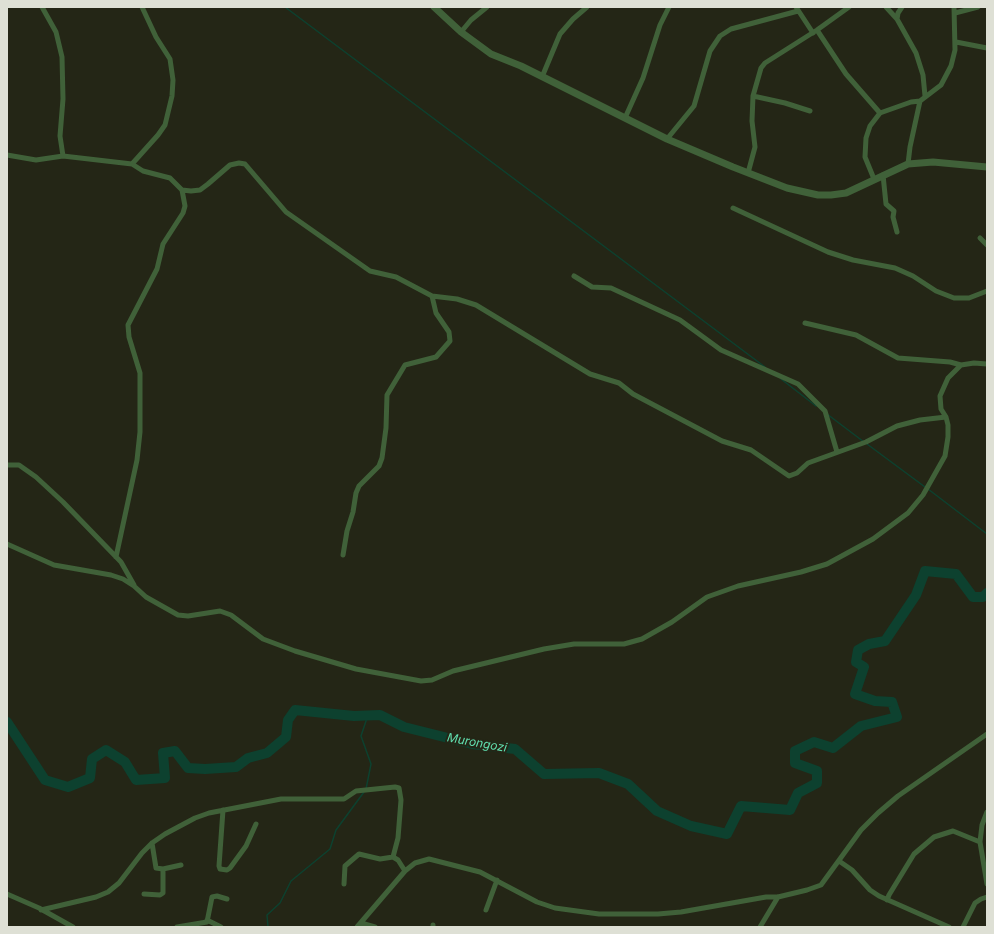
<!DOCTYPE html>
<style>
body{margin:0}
#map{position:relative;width:994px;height:934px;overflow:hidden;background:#242616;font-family:Inter,sans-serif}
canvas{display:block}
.frame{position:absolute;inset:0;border:8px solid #dee0d5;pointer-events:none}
</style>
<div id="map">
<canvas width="994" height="934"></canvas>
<div class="frame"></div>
</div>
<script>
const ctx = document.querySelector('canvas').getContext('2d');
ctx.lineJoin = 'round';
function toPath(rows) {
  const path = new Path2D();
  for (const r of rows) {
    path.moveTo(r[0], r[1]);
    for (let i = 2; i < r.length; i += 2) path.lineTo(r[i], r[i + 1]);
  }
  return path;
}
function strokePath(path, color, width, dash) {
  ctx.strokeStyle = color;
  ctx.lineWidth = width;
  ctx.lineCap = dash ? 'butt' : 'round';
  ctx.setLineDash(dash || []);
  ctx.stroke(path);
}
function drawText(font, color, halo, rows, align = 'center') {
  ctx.font = font + ' Inter,sans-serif';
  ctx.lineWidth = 4;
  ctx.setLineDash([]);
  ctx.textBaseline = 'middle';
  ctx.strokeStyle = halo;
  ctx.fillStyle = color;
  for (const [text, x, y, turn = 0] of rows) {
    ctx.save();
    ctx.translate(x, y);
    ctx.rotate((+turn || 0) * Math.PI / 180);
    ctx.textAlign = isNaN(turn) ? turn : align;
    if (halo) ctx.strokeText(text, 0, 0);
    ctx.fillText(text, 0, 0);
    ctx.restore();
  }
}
strokePath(toPath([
 [285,7,765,367],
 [781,379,816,406],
 [827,414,864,442],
 [867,444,925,487],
 [928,489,987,534],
 [366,789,371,764,361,736,368,715],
 [268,927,267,915,280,903,291,881,330,849,336,830,364,792]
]), '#0d412f', 1.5);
strokePath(toPath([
 [7,722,45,780,68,787,90,778,92,759,106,750,125,762,136,780,165,778,163,753,175,751,188,768,205,769,236,767,248,758,267,753,286,737,288,720,295,710,354,716,380,715,404,727,472,744,515,749,544,774,599,773,628,784,657,811,691,826,727,834,741,806,790,810,798,793,817,783,817,771,795,763,795,751,814,742,833,748,861,726,897,717,892,702,875,701,855,694,864,667,856,662,858,650,869,644,885,641,916,595,925,571,956,574,973,597,983,597,987,593]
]), '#0d412f', 10);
strokePath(toPath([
 [42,7,56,32,62,57,63,99,60,136,63,156],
 [796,7,813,33],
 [886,7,897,19,916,53,923,75,925,96],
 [955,13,978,7],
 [897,19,898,13,902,7],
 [817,30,846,74,880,113],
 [461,32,471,20,487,7],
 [956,42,987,48],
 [542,77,560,34,573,19,587,7],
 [753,96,785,103,810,111],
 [625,118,643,78,660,25,669,7],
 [667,139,694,106,710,51,720,36,731,29,798,11],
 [7,155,36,160,63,156,132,164,143,171,170,178,182,190,191,191,200,190,208,184,230,165,239,163,245,164,286,212,370,271,396,277,432,296,457,299,476,305,590,374,619,383,633,394,722,441,751,450,789,476,797,473,808,463,866,442,897,426,920,420,946,417],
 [132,164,158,135,165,125,172,96,173,80,170,59,156,37,142,7],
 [908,164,910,147,920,101],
 [748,173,755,147,752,121,753,96,761,68,765,63,817,30,849,7],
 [883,175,886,204,894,211,893,217,897,232],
 [874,179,865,157,866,138,870,126,880,113,911,102,920,101,941,85,951,66,955,50,954,7],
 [733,208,828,252,853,260,895,268,913,276,936,291,954,298,969,298,987,291],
 [980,238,987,245],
 [574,276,592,287,611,288,680,320,721,350,798,384,825,411,837,452],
 [805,323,856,335,898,358,950,362,961,365],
 [7,465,19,465,36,477,63,502,121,562,134,585],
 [7,544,54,565,111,575,123,579,134,586,146,597,178,615,188,616,220,611,231,615,263,639,295,651,356,669,421,681,432,680,453,671,544,649,574,644,624,644,642,639,672,622,707,597,738,586,801,572,827,564,873,539,908,513,923,495,945,456,948,437,948,425,946,417,941,409,940,396,948,378,961,365,974,363,987,364],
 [343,555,347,531,353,512,356,493,359,486,379,466,382,458,386,428,387,395,405,365,436,357,450,341,449,332,436,313,432,296],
 [116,557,137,460,140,432,140,373,129,337,128,325,157,269,163,244,183,213,185,206,182,190],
 [223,810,219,866,220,869,227,870,230,868,246,846,256,824],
 [987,812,982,825,980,842,987,884],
 [152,843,156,868,163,869,181,865],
 [839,861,852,870,870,890,879,896,949,927],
 [344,884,345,866,359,854,380,859,393,857],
 [7,894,39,908,73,927],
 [144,894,160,895,163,893,163,869],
 [887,900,889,895,914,854,934,837,953,831,980,842],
 [41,910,96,897,108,892,119,883,142,853,152,843,165,834,195,818,209,813,281,799,344,799,356,791,395,787,399,788,401,800,398,838,393,857,398,860,405,871],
 [486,910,497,880],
 [207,920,221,927],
 [361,923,375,927],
 [177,927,207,922,212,897,217,896,227,899],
 [357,927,405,871,415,863,429,859,480,872,537,902,555,908,599,914,658,914,681,912,766,897,778,897,807,890,821,885,861,830,878,813,898,796,987,734],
 [433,927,433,925],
 [760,927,778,897],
 [963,927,975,903,981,899,987,897]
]), '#406139', 5);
strokePath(toPath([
 [434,7,461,32,491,54,521,66,667,139,733,167,787,188,818,195,831,195,846,193,908,164,933,162,987,167]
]), '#406139', 7);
drawText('italic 12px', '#62e2b2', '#242616', [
 ["Murongozi",477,743,10]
]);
</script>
